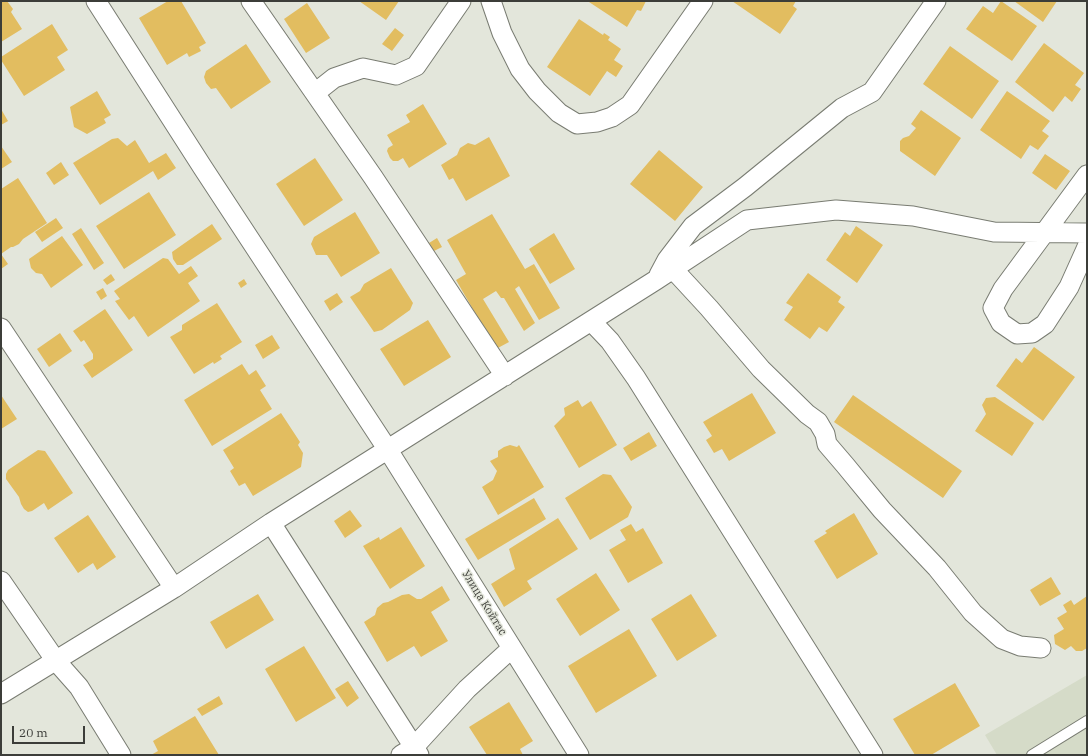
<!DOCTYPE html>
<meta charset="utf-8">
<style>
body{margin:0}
#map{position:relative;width:1088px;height:756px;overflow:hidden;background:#e3e6db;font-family:"IBM Plex Serif",serif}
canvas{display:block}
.frame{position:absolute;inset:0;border:2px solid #3c3d39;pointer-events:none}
.scale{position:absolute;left:12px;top:726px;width:73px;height:18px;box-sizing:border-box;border:2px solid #3c3d39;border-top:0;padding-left:5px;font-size:12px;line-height:14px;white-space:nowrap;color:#3c3d39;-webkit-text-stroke:3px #e3e6db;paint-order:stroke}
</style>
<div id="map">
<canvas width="1088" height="756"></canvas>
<div class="frame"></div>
<div class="scale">20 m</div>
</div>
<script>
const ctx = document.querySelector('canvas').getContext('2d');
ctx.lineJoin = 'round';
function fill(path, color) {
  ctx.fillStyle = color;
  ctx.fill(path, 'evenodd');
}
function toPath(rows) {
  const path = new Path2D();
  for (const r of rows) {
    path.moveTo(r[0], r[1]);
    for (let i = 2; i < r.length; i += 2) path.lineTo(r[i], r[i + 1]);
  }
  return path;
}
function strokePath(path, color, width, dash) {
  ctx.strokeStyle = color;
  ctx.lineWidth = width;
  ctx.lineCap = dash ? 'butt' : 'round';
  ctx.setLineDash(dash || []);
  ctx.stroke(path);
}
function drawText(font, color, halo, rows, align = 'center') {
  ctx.font = font + ' "IBM Plex Serif",serif';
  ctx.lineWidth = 3;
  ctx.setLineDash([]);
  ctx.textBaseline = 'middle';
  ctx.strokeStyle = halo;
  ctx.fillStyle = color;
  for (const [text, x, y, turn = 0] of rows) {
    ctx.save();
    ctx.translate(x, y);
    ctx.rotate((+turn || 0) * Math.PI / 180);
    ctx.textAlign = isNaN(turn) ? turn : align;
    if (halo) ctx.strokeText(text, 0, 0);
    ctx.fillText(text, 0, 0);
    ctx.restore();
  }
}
fill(toPath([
 [1087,675,1087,755,997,755,985,735]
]), '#d5dbc8');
fill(toPath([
 [1,1,7,1,13,9,11,12,22,29,1,42],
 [168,1,181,1,206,43,199,47,201,51,189,57,187,53,167,65,139,18],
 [359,1,399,1,386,20],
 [589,1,646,1,641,11,637,10,627,27,589,2],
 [732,1,796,1,793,6,797,9,780,34],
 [1001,1,1037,26,1012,61,966,29,983,6,993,13],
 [1014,1,1057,1,1043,22],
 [307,3,330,38,306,53,284,19],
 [579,19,603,35,604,33,610,37,608,40,621,49,614,60,623,66,616,77,607,71,590,96,547,67],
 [52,24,68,50,57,57,65,70,24,96,1,60,1,57],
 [395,28,404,35,392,51,382,44],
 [1044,43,1084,73,1075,85,1081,89,1072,102,1065,96,1053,112,1015,82],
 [246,44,271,82,231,109,216,88,211,89,206,83,204,77,206,71],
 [950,46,999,81,972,119,923,84],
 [97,91,111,115,104,119,106,123,87,134,74,127,70,107],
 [1007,91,1050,121,1042,131,1049,136,1038,150,1030,145,1021,159,980,130],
 [423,104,447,144,409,168,403,158,398,161,393,161,390,158,387,151,388,148,393,145,387,135,410,122,406,115],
 [1,109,8,121,1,125],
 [921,110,961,138,935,176,900,151,900,141,903,138,909,136,916,128,911,124],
 [489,137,510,176,466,201,453,178,449,180,441,165,457,155,460,148,468,143,475,145],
 [118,138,127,146,135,140,149,163,166,153,176,168,158,180,153,171,100,205,73,163,112,139],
 [1,146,12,162,1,169],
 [659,150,703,187,675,221,630,184],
 [1045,154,1070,171,1056,190,1032,173],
 [315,158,343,200,304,226,276,184],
 [61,162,69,175,54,185,46,173],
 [18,178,47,223,23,239,19,244,13,247,11,247,1,254,8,264,1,269,1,189],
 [149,192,176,235,124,269,96,226],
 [355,212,380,253,341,277,327,255,316,255,311,244,314,237],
 [492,214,525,269,534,264,560,308,539,320,519,286,515,289,535,323,524,331,504,298,501,298,496,291,483,299,509,342,496,349,456,280,466,274,447,240],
 [56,218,63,228,42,242,35,232],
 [212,224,222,239,183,265,177,265,173,259,172,252],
 [856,226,883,245,857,283,826,260,845,232,850,236],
 [81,228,104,263,94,270,72,234],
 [554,233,575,269,550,284,529,249],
 [62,236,83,265,51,288,42,274,36,273,31,268,29,259],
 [437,238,442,247,434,251,429,243],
 [163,258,168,259,179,274,191,266,198,276,188,283,200,301,148,337,134,316,129,320,115,301,120,299,114,291],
 [391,268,413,303,410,310,382,330,374,332,350,297,360,291,364,284],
 [808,273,841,297,838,302,845,307,827,332,819,327,810,339,784,320,793,307,786,303],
 [111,274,115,280,107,285,103,280],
 [244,279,247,284,241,288,238,283],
 [103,288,107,296,101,300,96,292],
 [337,293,343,302,330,311,324,301],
 [217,303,242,342,220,356,222,359,214,364,213,362,194,374,170,337,182,330,182,325],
 [105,309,133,350,92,378,83,365,93,359,93,354,84,340,81,342,73,331],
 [428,320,451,357,404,386,380,349],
 [60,333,72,351,49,367,37,349],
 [272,335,280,348,263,359,255,345],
 [1034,347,1075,377,1043,421,996,386,1016,358,1022,363],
 [242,364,249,375,256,370,266,386,260,390,272,409,212,446,184,400],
 [752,393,776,433,729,461,722,449,714,453,706,440,712,436,703,422],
 [1,395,17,419,1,429],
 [853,395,962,471,943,498,834,422],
 [995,397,1034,423,1012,456,975,431,986,414,982,405,986,398],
 [578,400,582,407,591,401,617,445,579,468,554,426,565,415,564,408],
 [281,413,300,442,298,445,303,453,301,467,253,496,245,483,239,486,230,471,234,468,223,450],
 [649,432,657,446,631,461,623,448],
 [510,445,517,447,519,445,544,487,498,515,482,487,493,480,497,471,490,461,498,457,498,451,504,447],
 [38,450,45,451,73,493,48,510,44,503,32,511,28,512,24,509,21,504,19,497,6,479,6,474,8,470],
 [603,474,611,475,632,507,628,517,590,540,565,498],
 [534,498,546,519,478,560,465,539],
 [350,510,362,526,345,538,334,521],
 [854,513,878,554,837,579,814,541,827,533,825,531],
 [88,515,116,557,97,570,93,563,78,573,54,538],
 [558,518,578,549,527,581,532,589,504,607,491,584,515,569,509,549],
 [631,524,636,532,643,528,663,563,628,583,609,550,626,540,620,530],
 [401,527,425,566,390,589,363,546,379,537,380,540],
 [596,573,620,610,580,636,556,599],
 [1051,577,1061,594,1040,606,1030,590],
 [442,586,450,600,431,612,448,641,421,657,414,646,387,662,364,622,375,615,377,608,383,603,388,602,402,595,409,594,417,599,421,599],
 [258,594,274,620,226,649,210,622],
 [691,594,717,636,677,661,651,619],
 [1087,596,1087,648,1082,651,1076,651,1071,646,1065,650,1055,644,1054,635,1064,629,1057,618,1067,612,1063,605,1071,600,1074,605],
 [629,629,657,676,596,713,568,666],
 [304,646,336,698,296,722,265,669],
 [348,681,359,698,347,707,335,689],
 [955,683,980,726,931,755,915,755,893,719],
 [219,696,223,704,202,716,197,709],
 [509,702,533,741,520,749,523,755,487,755,469,727],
 [195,716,219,755,151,755,158,751,153,741]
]), '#e2bd60');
const service = toPath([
 [1032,755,1087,721]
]);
const minor = toPath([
 [96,1,203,168,388,450,579,755],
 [251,1,373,177,505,376],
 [491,1,502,33,520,69,537,91,559,113,577,124,597,122,612,117,630,105,703,1],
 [315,93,334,78,363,68,396,75,416,66,461,1],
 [1087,175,1003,289,993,308,1001,323,1017,334,1032,333,1045,324,1069,287,1087,247],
 [673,269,709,308,761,369,807,414,818,422,825,434,827,444,845,465,882,510,937,568,973,613,1002,639,1020,646,1041,648],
 [659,275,667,260,693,226,745,187,842,108,872,92,936,1],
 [591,321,610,341,636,378,873,755],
 [1,328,174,588],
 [271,523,419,755],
 [1,581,56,661,79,687,121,755],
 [1,694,174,588,271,523,656,280,747,220,836,210,913,216,994,232,1087,233],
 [401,755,414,747,467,689,512,648]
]);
strokePath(service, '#797c72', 12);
strokePath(minor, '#797c72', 21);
strokePath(service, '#fff', 10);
strokePath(minor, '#fff', 19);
drawText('11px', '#3c3d39', '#e3e6db', [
 ["Улица Койтас",484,603,58]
]);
</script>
